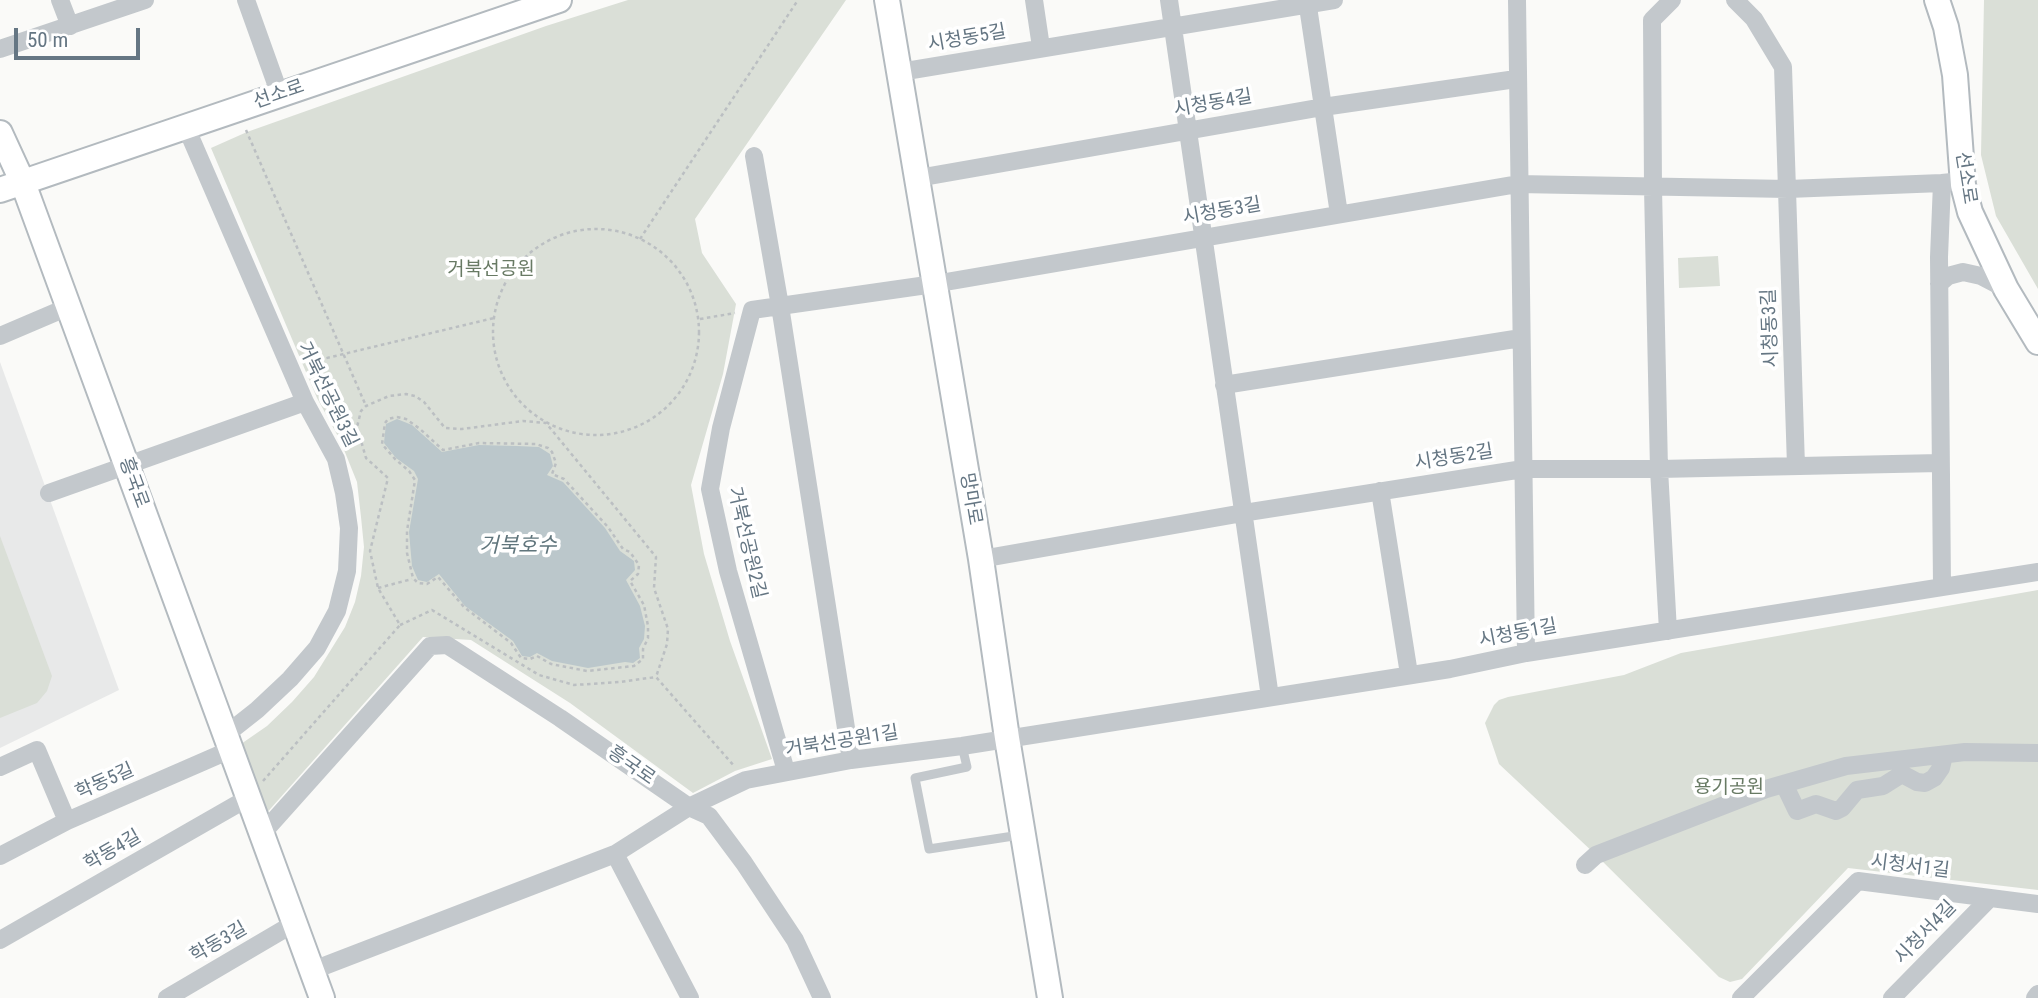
<!DOCTYPE html>
<meta charset="utf-8">
<style>
body{margin:0}
#map{position:relative;width:2038px;height:998px;overflow:hidden;background:#fafaf8;font-family:"Roboto Condensed",sans-serif}
canvas{display:block}
.scale{position:absolute;left:14px;top:28px;width:126px;height:32px;box-sizing:border-box;border:4px solid #657683;border-top:0;padding-left:9px;font-size:21px;line-height:24px;white-space:nowrap;color:#657683;-webkit-text-stroke:5px #fff;paint-order:stroke}
</style>
<div id="map">
<canvas width="2038" height="998"></canvas>
<div class="scale">50 m</div>
</div>
<script>
const ctx = document.querySelector('canvas').getContext('2d');
ctx.lineJoin = 'round';
function fill(path, color) {
  ctx.fillStyle = color;
  ctx.fill(path, 'evenodd');
}
function toPath(rows) {
  const path = new Path2D();
  for (const r of rows) {
    if (r.length === 3) {
      path.moveTo(r[0] + r[2], r[1]);
      path.arc(r[0], r[1], r[2], 0, 2 * Math.PI);
      continue;
    }
    path.moveTo(r[0], r[1]);
    for (let i = 2; i < r.length; i += 2) path.lineTo(r[i], r[i + 1]);
  }
  return path;
}
function strokePath(path, color, width, dash) {
  ctx.strokeStyle = color;
  ctx.lineWidth = width;
  ctx.lineCap = dash ? 'butt' : 'round';
  ctx.setLineDash(dash || []);
  ctx.stroke(path);
}
function drawText(font, color, halo, rows, align = 'center') {
  ctx.font = font + ' "Roboto Condensed","Noto Sans KR",sans-serif';
  ctx.lineWidth = 7;
  ctx.setLineDash([]);
  ctx.textBaseline = 'middle';
  ctx.strokeStyle = halo;
  ctx.fillStyle = color;
  for (const [text, x, y, turn = 0] of rows) {
    ctx.save();
    ctx.translate(x, y);
    ctx.rotate((+turn || 0) * Math.PI / 180);
    ctx.textAlign = isNaN(turn) ? turn : align;
    if (halo) ctx.strokeText(text, 0, 0);
    ctx.fillText(text, 0, 0);
    ctx.restore();
  }
}
fill(toPath([
 [0,362,119,690,0,748]
]), '#e8e9e9');
fill(toPath([
 [628,0,846,0,695,219,702,253,736,304,723,374,691,485,704,554,730,641,772,759,735,771,693,793,570,703,471,640,423,637,264,816,241,744,267,726,292,702,314,677,345,627,355,602,361,576,364,547,361,517,357,482,340,440,317,398,211,148,247,132,546,26],
 [1984,0,2038,0,2038,289,1996,216,1981,155],
 [1718,256,1720,286,1679,288,1678,258],
 [0,536,52,676,47,691,37,703,0,718],
 [2038,590,2038,890,1848,868,1742,979,1730,982,1719,977,1596,855,1499,764,1485,723,1494,705,1499,700,1508,697,1624,675,1681,653]
]), '#dadfd7');
fill(toPath([
 [397,419,412,425,442,452,479,445,517,446,539,447,550,454,553,466,547,475,563,482,605,528,620,551,634,561,635,570,626,580,640,606,645,626,644,639,639,648,640,658,633,663,625,662,588,668,552,661,537,653,530,657,522,656,513,641,465,606,439,574,427,582,418,580,412,566,409,532,418,479,414,471,396,458,384,443,386,424]
]), '#bbc7cb');
const secondary = toPath([
 [887,0,981,559,1007,738,1050,998],
 [1937,0,1946,27,1955,75,1963,185,1970,212,2006,289,2038,342],
 [0,133,23,183,322,998],
 [0,190,559,0]
]);
strokePath(secondary, '#b3babf', 28);
strokePath(toPath([
 [246,130,366,406],
 [596,332,103],
 [640,239,798,0],
 [700,319,735,313],
 [306,363,494,318],
 [397,417,406,419,420,429,443,450,479,443,536,444,548,448,552,452,556,463,552,474,564,479,608,527,623,549,630,552,639,565,638,574,630,581,644,605,648,626,648,638,643,649,643,659,634,666,587,671,551,664,537,656,530,659,521,658,511,643,464,607,438,577,427,584,418,583,413,578,407,553,407,531,415,480,409,471,395,459,382,444,385,423,388,419,397,417],
 [378,588,412,579],
 [400,625,432,610,539,675,574,685,620,682,656,677],
 [263,781,400,625,378,588,370,551,388,478,366,458,357,427,361,411,366,406,389,396,406,394,415,396,424,402,445,428,462,429,523,421,546,423,656,557,654,588,668,629,667,644,656,677,735,767]
]), '#bbbfc2', 2.5, [3.5, 3.5]);
strokePath(toPath([
 [962,746,967,767,915,778,929,849,1020,835]
]), '#c3c8cc', 9);
strokePath(toPath([
 [60,0,70,26],
 [246,0,280,95],
 [1034,0,1041,47],
 [1169,0,1270,697],
 [1307,0,1339,214],
 [1517,0,1526,653],
 [1735,0,1754,19,1783,67,1796,466],
 [0,49,145,0],
 [900,72,1334,0],
 [186,127,305,402,336,459,344,493,349,528,347,571,337,611,317,648,290,679,257,710,224,736],
 [754,156,780,306,851,760],
 [918,178,1323,107,1516,79],
 [1939,284,1948,276,1963,272,1981,276,2006,289],
 [0,336,68,307],
 [1224,385,1521,338],
 [1380,491,1409,674],
 [49,493,305,402],
 [981,559,1243,513,1523,469,1659,469,1940,463],
 [1942,586,1939,257,1942,183,1952,182],
 [1668,631,1659,469,1653,188,1652,20,1672,0],
 [0,767,37,750,67,821],
 [786,771,728,571,710,489,721,428,752,310,934,284,1518,184,1788,189,1942,183],
 [1784,784,1797,811,1816,804,1836,811,1842,808,1857,790,1883,786,1902,774,1917,782,1925,783,1934,778,1941,768,1944,755],
 [261,835,430,646,447,645,560,718,689,807,709,816,744,863,795,940,822,998],
 [615,854,690,998],
 [0,856,67,821,230,750],
 [1585,865,1596,855,1766,789,1846,766,1965,752,2038,753],
 [0,940,248,798],
 [311,971,615,854,689,807,746,780,851,760,962,746,1450,669,1526,653,2038,572],
 [167,998,293,924],
 [1741,998,1858,881,2038,904],
 [1892,998,1990,898],
 [2035,998,2038,994]
]), '#c3c8cc', 18);
strokePath(secondary, '#fff', 24);
drawText('19px', '#657683', '#fff', [
 ["시청동5길",967,39,-10],
 ["선소로",279,95,-19],
 ["시청동4길",1213,104,-10],
 ["선소로",1965,178,81],
 ["시청동3길",1222,212,-10],
 ["시청동3길",1771,328,-92],
 ["거북선공원3길",327,395,64],
 ["시청동2길",1454,458,-9],
 ["흥국로",133,483,70],
 ["망마로",970,499,80],
 ["거북선공원2길",746,543,77],
 ["시청동1길",1518,634,-11],
 ["거북선공원1길",842,742,-9],
 ["흥국로",631,766,35],
 ["학동5길",105,782,-24],
 ["학동4길",113,851,-30],
 ["시청서1길",1910,867,7],
 ["시청서4길",1926,933,-46],
 ["학동3길",219,943,-30]
]);
drawText('19px', '#687a64', '#fff', [
 ["거북선공원",491,270],
 ["용기공원",1729,788]
]);
drawText('italic 21px', '#60757c', '#fff', [
 ["거북호수",518,547]
]);
</script>
